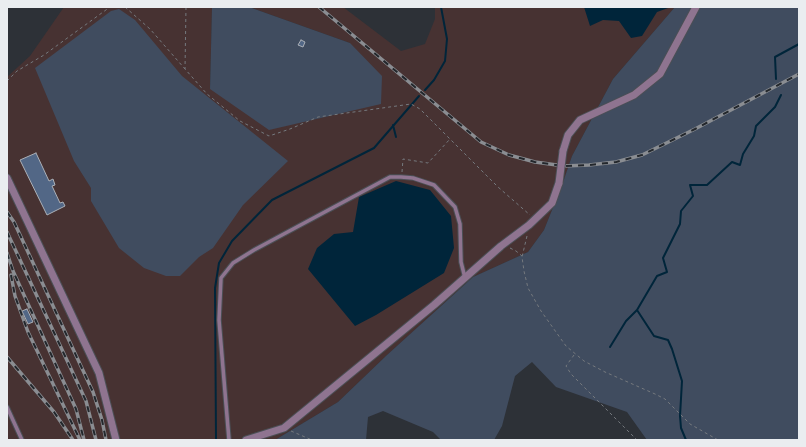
<!DOCTYPE html>
<style>
body{margin:0}
#map{position:relative;width:806px;height:447px;overflow:hidden;background:#2d3137;font-family:Karla,sans-serif}
canvas{display:block}
.frame{position:absolute;inset:0;border:8px solid #eaedf0;pointer-events:none}
</style>
<div id="map">
<canvas width="806" height="447"></canvas>
<div class="frame"></div>
</div>
<script>
const ctx = document.querySelector('canvas').getContext('2d');
ctx.lineJoin = 'round';
function fill(path, color) {
  ctx.fillStyle = color;
  ctx.fill(path, 'evenodd');
}
function toPath(rows) {
  const path = new Path2D();
  for (const r of rows) {
    path.moveTo(r[0], r[1]);
    for (let i = 2; i < r.length; i += 2) path.lineTo(r[i], r[i + 1]);
  }
  return path;
}
function strokePath(path, color, width, dash) {
  ctx.strokeStyle = color;
  ctx.lineWidth = width;
  ctx.lineCap = dash ? 'butt' : 'round';
  ctx.setLineDash(dash || []);
  ctx.stroke(path);
}
fill(toPath([
 [64,7,212,7,210,89,350,43,249,7,343,7,401,51,425,44,435,19,435,7,675,7,613,79,572,156,562,185,544,230,528,252,473,277,387,355,338,402,275,440,7,440,7,77,30,56]
]), '#473232');
fill(toPath([
 [212,7,249,7,350,43,382,76,381,104,269,130,210,89],
 [675,7,799,7,799,440,647,440,627,412,556,387,532,362,515,376,502,426,494,440,441,440,433,432,383,411,368,417,366,440,275,440,338,402,387,355,473,277,528,252,544,230,562,185,572,156,613,79],
 [119,9,135,20,182,76,288,161,243,205,213,248,199,257,180,276,166,276,144,268,119,248,91,201,91,188,74,161,35,68,111,11]
]), '#404c5f');
fill(toPath([
 [584,7,671,7,657,12,642,36,631,38,619,21,603,20,590,26],
 [396,181,430,190,451,216,454,248,444,273,376,315,355,326,308,269,317,248,334,234,353,232,359,197]
]), '#00253a');
strokePath(toPath([
 [776,79,775,57,799,44],
 [425,90,434,80,445,61,447,39,441,7],
 [393,125,396,137],
 [610,347,626,321,637,310],
 [216,440,215,288,219,263,232,241,272,200,374,148,419,96],
 [686,440,681,428,680,416,682,381,672,349,668,340,654,336,637,310,657,276,667,272,663,258,680,224,681,211,693,196,690,185,707,185,732,162,740,165,743,154,754,136,756,126,775,107,781,95]
]), '#00253a', 2);
const building = toPath([
 [301,40,305,42,303,47,298,45,301,40],
 [36,153,49,181,53,179,55,185,52,186,60,203,63,202,65,206,47,215,20,160,36,153],
 [27,309,33,322,28,324,22,311,27,309]
]);
fill(building, '#526786');
strokePath(building, '#abb0b7', 1);
const service = toPath([
 [7,407,22,440],
 [229,440,219,320,221,278,233,263,254,250,390,177,401,177,413,178,434,185,455,207,460,224,461,262,465,278]
]);
const minor = toPath([
 [563,151,568,135,580,120,634,95,660,74,696,7],
 [7,178,99,373,116,440],
 [246,440,284,428,434,305,501,246,529,225,552,203,559,183]
]);
strokePath(service, '#4b4f55', 5.5);
strokePath(minor, '#4b4f55', 9);
strokePath(toPath([
 [125,7,150,29,185,69],
 [186,7,185,69,207,94,240,121,269,136,290,129,318,117,411,104,420,109,498,187,530,215],
 [7,81,17,71,44,55,110,7],
 [402,172,403,159,428,163,450,139],
 [527,236,522,257,524,271,528,288,541,311,566,346,584,361,605,372,655,394,665,399,690,424,718,440],
 [510,248,516,251,522,256],
 [574,355,566,366,571,374,637,440],
 [291,431,312,440]
]), '#75797e', 1, [3, 3]);
strokePath(service, '#8f7490', 3.5);
strokePath(minor, '#8f7490', 7);
const rail = toPath([
 [319,7,481,142,509,155,535,162,564,166,589,165,616,162,642,155,695,129,799,74],
 [7,212,14,222,93,392,102,420,106,440],
 [7,232,86,401,96,440],
 [7,253,13,271,76,409,84,440],
 [11,275,15,296,28,332,80,440],
 [7,357,54,412,73,440]
]);
strokePath(rail, '#8a8d92', 3.5);
strokePath(rail, '#23272c', 2, [6]);
const minorBridge = toPath([
 [559,183,563,151]
]);
strokePath(minorBridge, '#4b4f55', 9, []);
strokePath(minorBridge, '#8f7490', 7);
</script>
